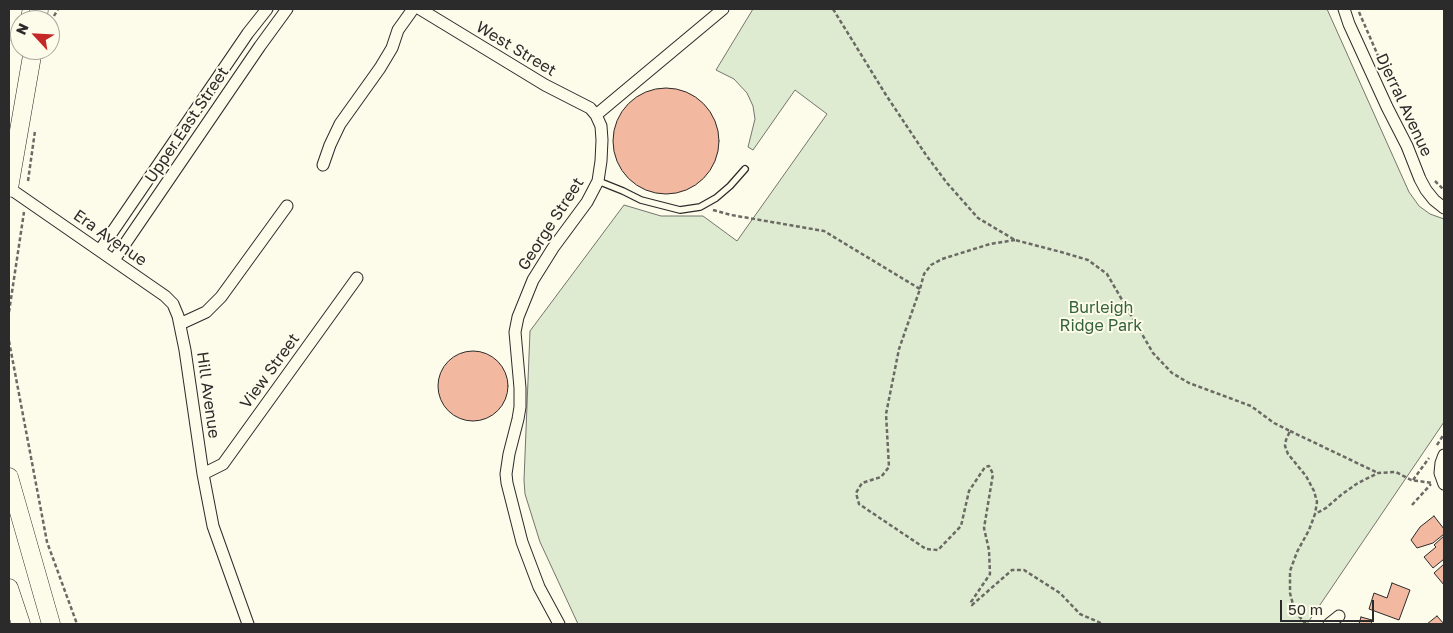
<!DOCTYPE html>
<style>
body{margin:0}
#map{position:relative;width:1453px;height:633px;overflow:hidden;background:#fdfbea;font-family:"Golos Text",sans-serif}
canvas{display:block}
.frame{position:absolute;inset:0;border:10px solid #2b2b2b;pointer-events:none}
.north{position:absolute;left:10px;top:10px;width:50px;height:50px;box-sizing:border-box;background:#fdfbea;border:1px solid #a9a89e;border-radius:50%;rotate:295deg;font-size:14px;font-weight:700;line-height:20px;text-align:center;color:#2b2b2b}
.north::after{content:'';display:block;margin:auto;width:18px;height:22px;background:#c62828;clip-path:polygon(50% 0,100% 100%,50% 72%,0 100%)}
.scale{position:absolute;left:1280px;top:600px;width:94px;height:22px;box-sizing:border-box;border:2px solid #2b2b2b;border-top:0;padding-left:6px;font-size:15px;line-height:18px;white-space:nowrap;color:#2b2b2b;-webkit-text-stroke:4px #fdfbea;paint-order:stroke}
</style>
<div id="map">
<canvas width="1453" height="633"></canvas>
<div class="frame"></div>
<div class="north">N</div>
<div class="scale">50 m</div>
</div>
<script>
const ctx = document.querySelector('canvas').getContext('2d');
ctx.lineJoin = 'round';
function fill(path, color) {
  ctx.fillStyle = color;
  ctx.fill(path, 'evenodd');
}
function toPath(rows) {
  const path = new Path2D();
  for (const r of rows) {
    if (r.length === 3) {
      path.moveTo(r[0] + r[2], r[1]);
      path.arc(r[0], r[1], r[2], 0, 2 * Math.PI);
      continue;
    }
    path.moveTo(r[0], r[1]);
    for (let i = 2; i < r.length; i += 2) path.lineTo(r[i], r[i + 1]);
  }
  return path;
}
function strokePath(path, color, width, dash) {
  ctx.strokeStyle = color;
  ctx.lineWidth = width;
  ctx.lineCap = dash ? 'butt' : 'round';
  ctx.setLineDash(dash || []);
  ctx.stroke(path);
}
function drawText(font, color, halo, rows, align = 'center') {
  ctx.font = font + ' "Golos Text",sans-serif';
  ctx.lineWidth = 4;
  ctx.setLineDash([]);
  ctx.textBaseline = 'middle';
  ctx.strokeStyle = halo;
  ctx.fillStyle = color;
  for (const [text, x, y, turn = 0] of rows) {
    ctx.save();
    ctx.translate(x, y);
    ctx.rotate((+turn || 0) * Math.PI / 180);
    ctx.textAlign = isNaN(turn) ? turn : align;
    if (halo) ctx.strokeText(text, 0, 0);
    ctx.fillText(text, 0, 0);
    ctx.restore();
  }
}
const green = toPath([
 [753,9,1327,9,1409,192,1419,206,1430,214,1444,219,1444,422,1307,624,578,624,540,542,525,494,524,480,530,331,624,205,661,216,703,216,737,241,827,114,795,90,753,150,748,147,755,119,753,106,747,93,734,79,716,70,753,9]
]);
fill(green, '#deebd1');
strokePath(green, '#74746e', 1);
const building = toPath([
 [666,141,53],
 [473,386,35],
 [1434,516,1444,529,1444,534,1433,543,1417,548,1411,540,1420,527,1434,516],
 [1444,536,1444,559,1433,568,1424,557,1436,547,1434,545,1444,536],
 [1444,564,1444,585,1434,573,1444,564],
 [1392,583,1410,590,1399,620,1369,609,1374,593,1387,598,1392,583],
 [1437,616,1444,624,1427,624,1437,616],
 [1361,617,1372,620,1371,624,1359,624,1361,617]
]);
fill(building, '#f2b8a0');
strokePath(building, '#2b2b2b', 1);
const lane = toPath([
 [598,181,623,191,641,200,680,210,700,207,716,198,730,186,745,169]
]);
const street = toPath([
 [420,9,545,85,590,108,596,115,601,126,602,140,601,161,598,181,587,202,553,248,533,280,518,317,515,332,520,388,520,407,518,419,509,454,506,474,507,483,522,542,539,587,559,624],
 [1344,9,1349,24,1387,107,1407,146,1420,179,1426,190,1434,200,1444,208],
 [596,115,723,9],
 [323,165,330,145,340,124,380,68,392,48,398,30,413,9],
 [9,188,165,296,173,304,178,316,185,350,203,474,213,526,248,624],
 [100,250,248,33,267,9],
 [114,260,260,46,287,9],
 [180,324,206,312,221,297,287,206],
 [1444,455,1441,463,1440,473,1444,484],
 [203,474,223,464,357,278],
 [1329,624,1339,616]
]);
const primary = toPath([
 [38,20,39,9],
 [9,31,13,9],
 [9,188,33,50],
 [9,477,51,624],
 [9,588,21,624]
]);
strokePath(lane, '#2b2b2b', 8);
strokePath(street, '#2b2b2b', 13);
strokePath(primary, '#2b2b2b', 19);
strokePath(toPath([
 [833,9,886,95,926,155,947,183,978,218,1015,240,1061,252,1088,260,1107,274,1153,353,1172,373,1189,383,1251,406,1274,423,1290,431,1286,440,1285,446,1288,454,1306,476,1314,491,1317,502,1315,514],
 [1359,12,1379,58],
 [54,16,58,9],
 [28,181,35,131],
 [1435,181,1444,190],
 [713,210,731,215,824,231,920,289],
 [1015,240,990,244,942,259,931,265,924,274,920,289,899,349,886,414,889,467,881,477,862,483,856,493,859,504,926,549,938,550,961,526,969,491,985,467,989,466,993,474,984,528,989,550,990,574,971,602,972,605,1012,570,1024,570,1060,593,1080,614,1103,624],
 [9,312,24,212],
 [9,341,47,542,77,624],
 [1290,431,1378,473],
 [1437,445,1444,434],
 [1413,480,1429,458],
 [1412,505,1431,484],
 [1306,624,1295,612,1290,593,1290,571,1297,552,1309,530,1315,514,1326,508,1341,495,1358,483,1378,473,1396,472,1411,480,1432,483]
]), '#6a6964', 2.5, [4, 2.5]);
strokePath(lane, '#fdfbea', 5.5);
strokePath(street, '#fdfbea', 11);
strokePath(primary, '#fdfbea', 18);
drawText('16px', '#2b2b2b', '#fdfbea', [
 ["West Street",516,49,31],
 ["Djerral Avenue",1404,105,65],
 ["Upper East Street",187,125,-56],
 ["George Street",551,224,-57],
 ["Era Avenue",110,238,35],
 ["View Street",270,371,-54],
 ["Hill Avenue",208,395,82]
]);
drawText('16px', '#34623c', '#fdfbea', [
 ["Burleigh",1101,308],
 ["Ridge Park",1101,326]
]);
</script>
